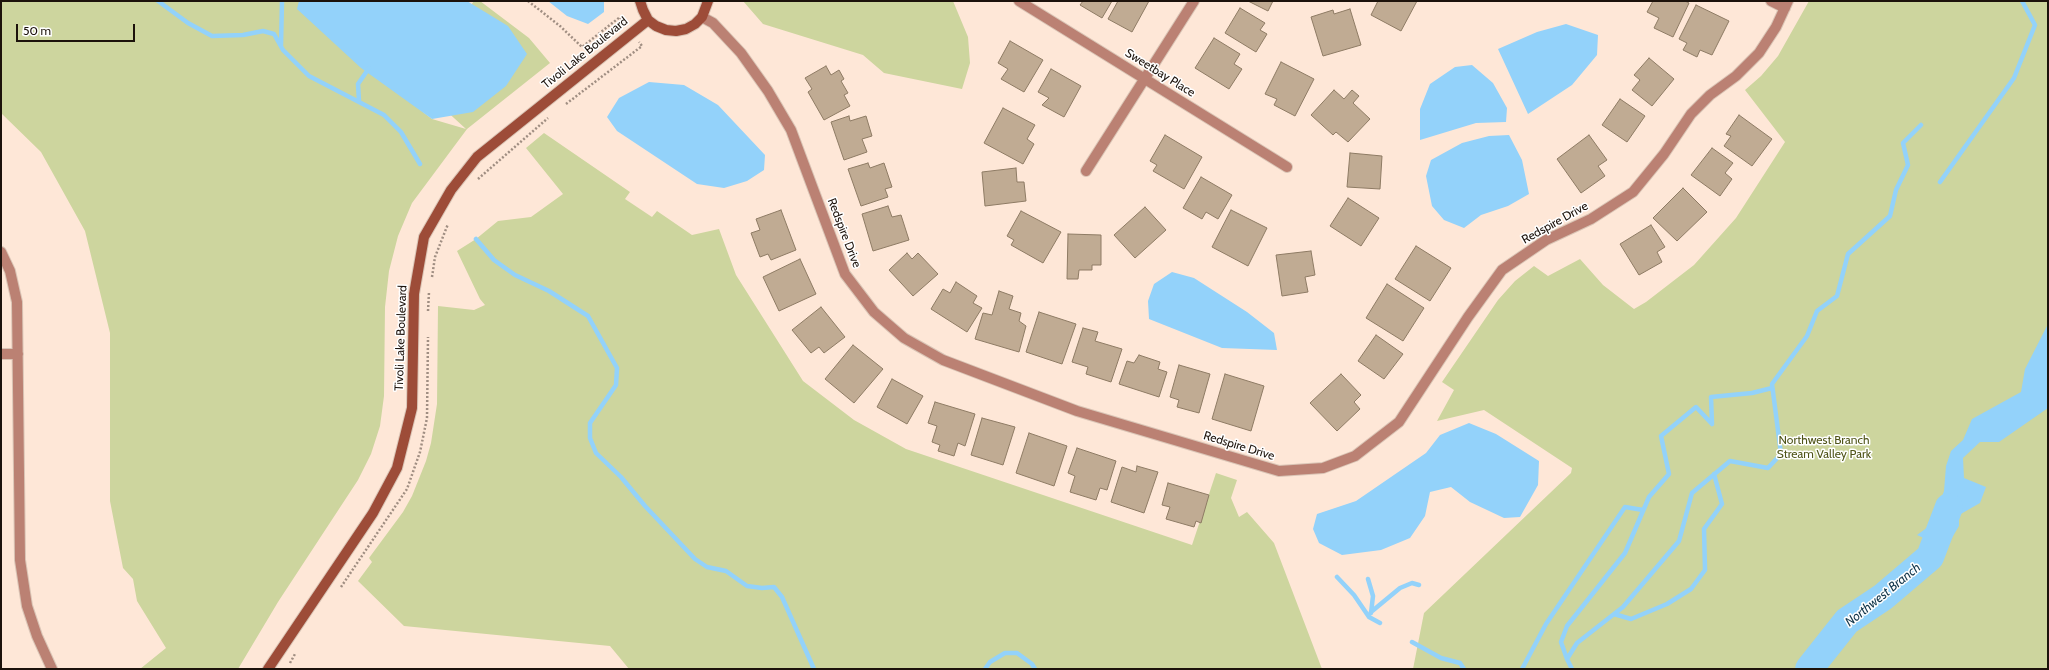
<!DOCTYPE html>
<style>
body{margin:0}
#map{position:relative;width:2049px;height:670px;overflow:hidden;background:#fee7d7;font-family:Cabin,sans-serif}
canvas{display:block}
.frame{position:absolute;inset:0;border:2px solid #1c120b;pointer-events:none}
.scale{position:absolute;left:16px;top:24px;width:119px;height:18px;box-sizing:border-box;border:2px solid #1c120b;border-top:0;padding-left:5px;font-size:12px;line-height:14px;white-space:nowrap;color:#1c120b;-webkit-text-stroke:3px #fff;paint-order:stroke}
</style>
<div id="map">
<canvas width="2049" height="670"></canvas>
<div class="frame"></div>
<div class="scale">50 m</div>
</div>
<script>
const ctx = document.querySelector('canvas').getContext('2d');
ctx.lineJoin = 'round';
function fill(path, color) {
  ctx.fillStyle = color;
  ctx.fill(path, 'evenodd');
}
function toPath(rows) {
  const path = new Path2D();
  for (const r of rows) {
    path.moveTo(r[0], r[1]);
    for (let i = 2; i < r.length; i += 2) path.lineTo(r[i], r[i + 1]);
  }
  return path;
}
function strokePath(path, color, width, dash) {
  ctx.strokeStyle = color;
  ctx.lineWidth = width;
  ctx.lineCap = dash ? 'butt' : 'round';
  ctx.setLineDash(dash || []);
  ctx.stroke(path);
}
function drawText(font, color, halo, rows, align = 'center') {
  ctx.font = font + ' Cabin,sans-serif';
  ctx.lineWidth = 3;
  ctx.setLineDash([]);
  ctx.textBaseline = 'middle';
  ctx.strokeStyle = halo;
  ctx.fillStyle = color;
  for (const [text, x, y, turn = 0] of rows) {
    ctx.save();
    ctx.translate(x, y);
    ctx.rotate((+turn || 0) * Math.PI / 180);
    ctx.textAlign = isNaN(turn) ? turn : align;
    if (halo) ctx.strokeText(text, 0, 0);
    ctx.fillText(text, 0, 0);
    ctx.restore();
  }
}
fill(toPath([
 [1,1,429,1,457,24,474,1,480,1,529,38,550,63,467,129,412,203,398,236,389,271,385,307,384,396,380,426,371,454,358,480,278,602,238,669,140,669,166,648,137,601,133,579,123,568,110,501,110,333,85,231,41,152,1,113],
 [430,96,466,129,432,119,419,109],
 [743,1,953,1,968,37,970,63,962,89,884,73,863,55,763,24],
 [1809,1,2048,1,2048,669,1413,669,1424,613,1571,473,1572,468,1484,410,1437,421,1454,390,1442,382,1498,300,1515,281,1534,266,1548,276,1580,259,1603,285,1634,309,1646,302,1694,265,1736,218,1785,142,1745,90,1761,76,1778,56],
 [544,133,630,192,625,199,652,217,657,211,692,235,719,229,736,275,803,381,854,420,906,449,1192,545,1216,473,1237,480,1231,498,1239,517,1247,512,1274,543,1322,669,629,669,610,646,404,626,358,581,372,562,369,558,403,512,412,496,426,461,431,443,437,404,438,306,474,310,485,305,480,299,457,251,476,239,498,221,531,217,563,194,526,148]
]), '#cdd59e');
fill(toPath([
 [299,1,467,1,508,26,527,54,506,86,473,112,432,119,361,68,297,9],
 [548,1,604,1,604,12,588,24,567,16],
 [1566,24,1598,35,1597,55,1572,85,1528,114,1498,49,1537,32],
 [1472,65,1493,83,1507,108,1506,122,1476,123,1420,140,1420,109,1430,84,1455,67],
 [649,82,684,85,718,105,765,155,764,170,747,181,724,188,697,184,617,131,607,117,619,98],
 [1509,135,1522,160,1529,194,1508,206,1481,215,1464,228,1444,220,1432,206,1426,176,1431,160,1462,143,1489,136],
 [1172,272,1194,278,1247,312,1274,333,1277,350,1222,348,1149,319,1148,301,1154,284],
 [2048,324,2048,408,1999,442,1980,442,1963,458,1964,478,1986,487,1980,503,1959,515,1959,526,1946,548,1917,535,1932,524,1944,491,1946,466,1951,451,1963,440,1972,419,2021,392,2025,369],
 [1469,423,1496,434,1539,461,1538,485,1520,517,1504,518,1470,502,1451,487,1430,492,1425,516,1410,538,1381,550,1342,555,1319,543,1313,529,1317,514,1356,501,1426,453,1440,435]
]), '#93d2fa');
strokePath(toPath([
 [158,1,188,23,212,36,243,35,263,31,274,34,283,50,309,76,384,115,401,132,420,164],
 [281,45,282,1],
 [359,101,358,84,369,68],
 [1940,182,2014,78,2035,25,2022,1],
 [476,239,494,260,515,275,549,291,588,316,617,368,616,385,590,423,590,438,596,453,621,477,645,506,695,559,707,567,726,571,747,586,762,588,774,587,782,597,814,669],
 [1337,577,1354,595,1369,617,1380,623],
 [1368,579,1373,596,1371,613],
 [1371,612,1400,588,1412,583,1419,585],
 [1614,614,1631,619,1667,604,1691,589,1705,570,1704,529,1722,504,1714,474],
 [1412,642,1441,658,1460,663,1464,669],
 [1567,659,1561,642,1567,626,1625,553,1649,497,1669,474,1661,436,1696,407,1712,424,1711,397,1752,393,1772,388],
 [985,669,990,662,1005,653,1017,653,1032,664,1035,669],
 [1522,669,1546,624,1625,507,1643,510],
 [1572,669,1567,659,1577,643,1623,607,1679,541,1692,493,1730,461,1768,468,1781,454,1772,384,1807,336,1817,311,1837,296,1848,254,1890,216,1896,190,1908,165,1903,143,1921,125]
]), '#93d2fa', 4.5);
strokePath(toPath([
 [1809,669,1847,621,1883,597,1930,557,1949,507]
]), '#93d2fa', 28);
const building = toPath([
 [1083,1,1112,1,1102,18,1080,5,1083,1],
 [1118,1,1149,1,1132,32,1108,19,1118,1],
 [1248,1,1273,1,1268,11,1248,1],
 [1378,1,1417,1,1401,31,1371,15,1378,1],
 [1653,1,1685,1,1689,3,1673,37,1654,28,1659,18,1647,12,1653,1],
 [1696,5,1729,21,1712,55,1700,50,1697,57,1683,50,1687,43,1679,39,1696,5],
 [1240,8,1265,23,1260,30,1267,34,1256,52,1225,33,1240,8],
 [1350,9,1361,45,1323,56,1311,17,1333,10,1334,14,1350,9],
 [1214,38,1240,54,1234,64,1242,69,1229,89,1195,68,1214,38],
 [1010,41,1043,60,1024,92,1001,79,1008,69,998,63,1010,41],
 [1649,58,1674,79,1652,106,1632,90,1640,80,1634,75,1649,58],
 [1281,62,1314,79,1295,116,1274,105,1277,99,1265,94,1281,62],
 [826,66,831,75,839,70,844,79,841,81,848,93,844,95,850,106,824,120,808,92,812,89,805,78,826,66],
 [1051,69,1081,86,1064,117,1042,105,1049,98,1038,92,1051,69],
 [1334,90,1344,99,1352,90,1359,96,1353,103,1370,119,1348,142,1336,132,1333,135,1311,115,1334,90],
 [1620,99,1645,116,1627,142,1602,125,1620,99],
 [1003,108,1035,125,1027,139,1034,144,1023,164,984,143,1003,108],
 [1739,115,1772,139,1752,166,1724,146,1731,136,1726,134,1739,115],
 [849,116,850,121,866,116,872,136,862,139,867,152,844,160,831,122,849,116],
 [1165,135,1202,157,1184,189,1153,171,1157,165,1150,161,1165,135],
 [1589,135,1607,160,1598,166,1605,176,1581,193,1557,159,1589,135],
 [1712,148,1733,163,1725,173,1732,179,1720,196,1691,175,1712,148],
 [1350,153,1382,156,1380,189,1347,187,1350,153],
 [868,163,870,168,884,163,892,187,885,189,888,197,861,206,848,169,868,163],
 [1016,168,1017,182,1024,182,1026,201,985,206,982,172,1016,168],
 [1201,177,1232,195,1218,219,1206,212,1202,219,1183,208,1201,177],
 [1683,188,1707,212,1677,241,1653,218,1683,188],
 [1348,198,1379,218,1361,246,1330,226,1348,198],
 [888,206,892,217,901,215,909,240,873,251,862,214,888,206],
 [1145,207,1166,230,1135,258,1114,235,1145,207],
 [781,210,796,250,771,260,768,254,760,257,751,233,760,230,756,219,781,210],
 [1231,210,1267,228,1248,266,1212,247,1231,210],
 [1021,211,1061,232,1043,263,1011,245,1014,240,1007,236,1021,211],
 [1651,225,1665,247,1657,252,1662,262,1639,275,1620,244,1651,225],
 [1068,234,1101,235,1101,265,1092,265,1092,270,1079,270,1078,279,1067,279,1068,234],
 [1416,246,1451,268,1430,301,1395,279,1416,246],
 [1311,251,1315,275,1305,277,1308,292,1282,296,1276,255,1311,251],
 [907,253,912,259,918,253,938,274,913,296,889,270,907,253],
 [800,259,816,294,779,311,763,277,800,259],
 [956,282,977,296,973,303,982,308,967,332,931,309,943,289,950,293,956,282],
 [1387,284,1424,308,1403,341,1366,318,1387,284],
 [999,291,1013,296,1009,309,1021,313,1019,321,1026,326,1019,352,975,339,983,313,992,315,999,291],
 [821,307,845,337,824,353,819,347,811,353,792,330,821,307],
 [1039,312,1076,324,1062,364,1026,352,1039,312],
 [1083,328,1098,332,1095,341,1122,349,1111,382,1086,374,1088,367,1072,362,1083,328],
 [1376,335,1403,354,1384,379,1358,361,1376,335],
 [853,345,883,369,854,403,825,379,853,345],
 [1139,355,1160,362,1158,369,1167,372,1159,397,1119,384,1127,361,1134,363,1139,355],
 [1179,365,1210,374,1199,413,1177,407,1179,400,1170,397,1179,365],
 [1225,374,1264,386,1251,431,1212,419,1225,374],
 [1341,374,1361,395,1354,402,1360,409,1337,431,1310,403,1341,374],
 [892,379,923,396,907,424,877,407,892,379],
 [935,402,975,414,965,446,958,443,954,456,938,451,940,445,932,442,937,426,928,423,935,402],
 [982,418,1015,427,1003,465,971,455,982,418],
 [1029,433,1067,446,1054,486,1016,473,1029,433],
 [1077,448,1116,461,1107,490,1100,488,1096,500,1070,492,1075,476,1068,473,1077,448],
 [1137,466,1158,472,1144,513,1111,502,1122,467,1136,472,1137,466],
 [1168,483,1209,495,1201,523,1196,521,1194,527,1166,519,1170,507,1162,505,1168,483]
]);
fill(building, '#c0ab93');
strokePath(building, '#8e7b64', 1);
const street = toPath([
 [1019,1,1287,167],
 [1771,1,1785,8],
 [702,17,713,23,741,53,768,91,791,130,845,274,874,312,904,338,943,360,1077,411,1279,471,1323,468,1355,456,1399,422,1468,317,1502,270,1546,240,1591,219,1633,192,1664,154,1691,114,1710,95,1736,76,1759,53,1776,27,1788,1],
 [1086,171,1194,1],
 [1,252,10,271,17,302,20,560,27,606,37,636,52,669],
 [1,354,18,354]
]);
const secondary = toPath([
 [640,1,643,10,648,20,656,26,666,30,676,31,686,29,695,24,702,17,708,1],
 [268,669,373,513,397,468,412,408,414,294,424,237,451,190,477,157,648,20]
]);
strokePath(street, '#dac5b6', 12);
strokePath(secondary, '#dac5b6', 12);
strokePath(toPath([
 [528,1,560,26,582,47,620,17,625,24],
 [566,104,642,46,639,42],
 [478,179,548,118],
 [432,277,435,257,448,224],
 [428,311,429,292],
 [341,587,407,489,420,452,427,418,428,337],
 [290,663,295,654]
]), '#a08e82', 2.5, [2, 2]);
strokePath(street, '#bb8173', 10);
strokePath(secondary, '#9d4c38', 10);
drawText('12px', '#1c120b', '#fff', [
 ["Tivoli Lake Boulevard",585,53,-39],
 ["Sweetbay Place",1160,73,32],
 ["Redspire Drive",1555,223,-29],
 ["Redspire Drive",844,233,69],
 ["Tivoli Lake Boulevard",401,338,-88],
 ["Redspire Drive",1239,446,17]
]);
drawText('12px', '#4f5418', '#fff', [
 ["Northwest Branch",1824,440],
 ["Stream Valley Park",1824,454]
]);
drawText('italic 13px', '#12364b', '#fff', [
 ["Northwest Branch",1883,595,-39]
]);
</script>
